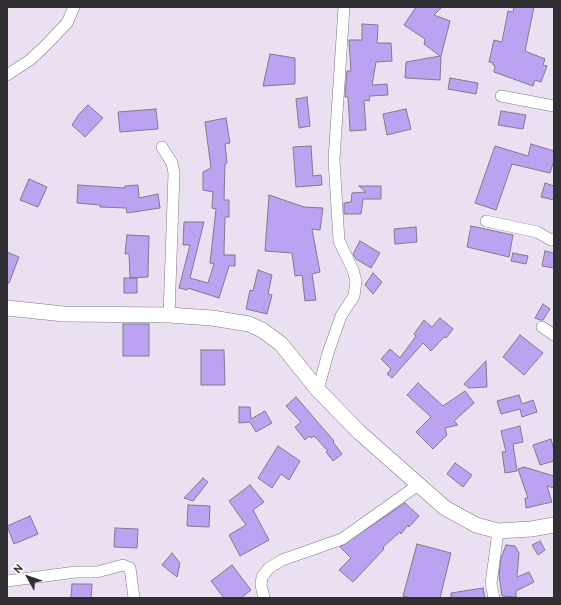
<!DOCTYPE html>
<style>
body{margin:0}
#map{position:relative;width:561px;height:605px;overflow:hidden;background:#eae0f2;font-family:Overpass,sans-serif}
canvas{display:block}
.frame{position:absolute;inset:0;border:8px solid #312e34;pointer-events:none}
.north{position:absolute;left:8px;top:557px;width:40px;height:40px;-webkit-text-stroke:3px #fff;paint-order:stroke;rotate:310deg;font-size:11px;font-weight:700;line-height:16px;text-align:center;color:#312e34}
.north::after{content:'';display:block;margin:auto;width:14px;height:18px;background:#312e34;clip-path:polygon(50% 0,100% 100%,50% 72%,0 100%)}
</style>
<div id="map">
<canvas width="561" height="605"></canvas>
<div class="frame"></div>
<div class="north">N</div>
</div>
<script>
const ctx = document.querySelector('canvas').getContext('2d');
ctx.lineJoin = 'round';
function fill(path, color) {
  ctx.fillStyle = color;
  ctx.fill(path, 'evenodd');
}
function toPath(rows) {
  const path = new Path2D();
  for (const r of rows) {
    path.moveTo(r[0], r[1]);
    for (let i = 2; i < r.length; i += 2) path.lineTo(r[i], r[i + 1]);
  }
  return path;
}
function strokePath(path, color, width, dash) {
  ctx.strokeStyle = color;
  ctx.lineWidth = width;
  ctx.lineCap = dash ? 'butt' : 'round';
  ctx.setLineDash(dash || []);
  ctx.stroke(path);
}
const building = toPath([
 [416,7,442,7,434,15,450,21,441,56,440,80,405,78,406,62,440,56,424,44,425,39,404,25,416,7],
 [514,7,534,7,525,51,545,59,543,65,547,66,541,82,535,80,533,86,494,72,495,66,493,65,493,63,489,62,494,40,502,42,508,11,513,12,514,7],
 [362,24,378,25,377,43,391,43,392,61,376,62,372,85,387,84,388,95,370,96,369,101,364,100,366,130,350,131,348,97,345,97,347,71,351,71,349,40,362,40,362,24],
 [270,54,295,58,295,84,263,86,270,54],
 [450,78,478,83,476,94,448,89,450,78],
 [307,97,310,126,299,128,296,99,307,97],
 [88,105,103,118,85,137,72,125,79,114,88,105],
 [156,109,158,129,120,132,118,112,156,109],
 [406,109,411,129,387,135,383,114,406,109],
 [501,111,526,115,523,129,498,125,501,111],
 [226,118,230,143,225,144,227,163,225,164,224,200,229,200,229,217,225,217,224,253,224,255,235,255,235,266,229,266,219,298,188,288,187,290,179,288,190,245,183,245,184,222,204,222,190,278,208,283,214,264,210,263,216,209,212,208,213,192,203,190,203,172,211,168,205,122,226,118],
 [531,144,554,151,554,160,550,173,512,164,496,210,475,203,495,146,528,156,531,144],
 [311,146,313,176,321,175,322,185,296,187,293,147,311,146],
 [29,179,47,187,38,207,20,200,29,179],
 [545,183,554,186,554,200,541,197,545,183],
 [78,185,125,188,125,186,138,185,139,198,158,194,160,208,127,213,126,208,100,207,100,205,77,203,78,185],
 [359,186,381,186,381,199,363,199,361,214,344,214,344,203,351,202,352,193,366,192,359,186],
 [269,195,304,207,323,208,320,230,312,229,320,272,312,274,316,300,305,301,302,275,295,276,292,253,265,251,269,195],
 [471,226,513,235,509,257,467,247,471,226],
 [416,227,417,242,395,244,394,229,416,227],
 [127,235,149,236,148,277,130,278,129,254,125,254,127,235],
 [360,241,380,253,371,268,356,259,353,254,360,241],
 [545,251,554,253,554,268,542,266,545,251],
 [7,252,19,257,9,283,7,283,7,252],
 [513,253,528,256,526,264,511,261,513,253],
 [258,270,272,275,268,294,272,295,267,314,246,309,250,290,253,291,258,270],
 [373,273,382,282,373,294,365,285,373,273],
 [124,278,137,278,137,293,124,293,124,278],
 [543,304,550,309,543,320,540,320,535,318,543,304],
 [440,318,453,329,446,338,444,337,431,351,423,343,392,378,387,374,391,369,381,359,390,349,400,358,416,336,414,334,424,320,432,327,440,318],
 [123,324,149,324,149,356,123,356,123,324],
 [520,335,543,353,524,375,503,357,520,335],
 [201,350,224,350,225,385,201,385,201,350],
 [486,361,487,387,469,388,464,384,486,361],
 [418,383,443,406,465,391,474,403,454,421,458,425,445,428,447,435,433,449,416,432,431,417,407,395,418,383],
 [519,395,522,404,533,400,537,412,522,417,520,409,501,414,497,401,519,395],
 [296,397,334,441,333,442,342,454,333,461,326,452,328,451,314,436,311,438,309,436,305,440,295,427,301,422,286,406,296,397],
 [239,407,250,407,251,419,265,411,272,423,256,432,250,422,239,423,239,407],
 [520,426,523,442,513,444,517,471,505,473,502,452,506,452,501,431,520,426],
 [551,439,554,450,554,461,540,465,533,445,551,439],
 [278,446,300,461,289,480,281,474,272,488,258,478,278,446],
 [455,463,472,475,463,487,447,474,455,463],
 [524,467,554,476,554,488,547,486,552,502,526,508,525,498,528,498,518,469,524,467],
 [203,478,208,482,193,501,184,498,203,478],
 [250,485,264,502,253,510,269,540,240,556,229,535,246,525,229,501,250,485],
 [405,503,419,516,409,527,408,525,401,534,400,532,383,547,384,549,353,582,339,570,351,558,340,547,405,503],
 [188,505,210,506,209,527,187,526,188,505],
 [30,516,38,534,14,544,7,526,30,516],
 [115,528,138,529,137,548,114,547,115,528],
 [540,541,545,550,538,555,532,545,540,541],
 [417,544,451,553,440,598,411,598,403,596,417,544],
 [506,545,515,546,519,553,517,577,529,572,534,582,516,591,516,597,502,596,499,575,501,558,506,545],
 [172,553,180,563,177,577,162,565,172,553],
 [232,565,251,590,241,598,224,598,211,581,232,565],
 [72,584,92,584,91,598,71,598,72,584],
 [483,588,485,598,451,598,451,593,483,588]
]);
fill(building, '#bba3f2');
strokePath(building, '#7f7b8c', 1);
const street = toPath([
 [7,75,30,60,45,46,67,23,74,7],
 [501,96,554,106],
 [162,147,172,163,174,173,169,315],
 [486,221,537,232,551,240,554,239],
 [542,327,554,335],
 [318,390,328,353,341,316,354,296,356,281,353,270,339,241,334,160,344,7],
 [7,581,76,572,97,572,123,565,130,568,134,598],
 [264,598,261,585,262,577,269,568,282,560,342,539,418,485],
 [494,598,491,584,498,531]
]);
const secondary = toPath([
 [7,308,64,314,169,315,212,318,249,324,262,330,281,344,318,390,359,432,445,508,476,525,498,531,531,529,554,525]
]);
strokePath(street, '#807887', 12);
strokePath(secondary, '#807887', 16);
strokePath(street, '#fff', 11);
strokePath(secondary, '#fff', 15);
</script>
